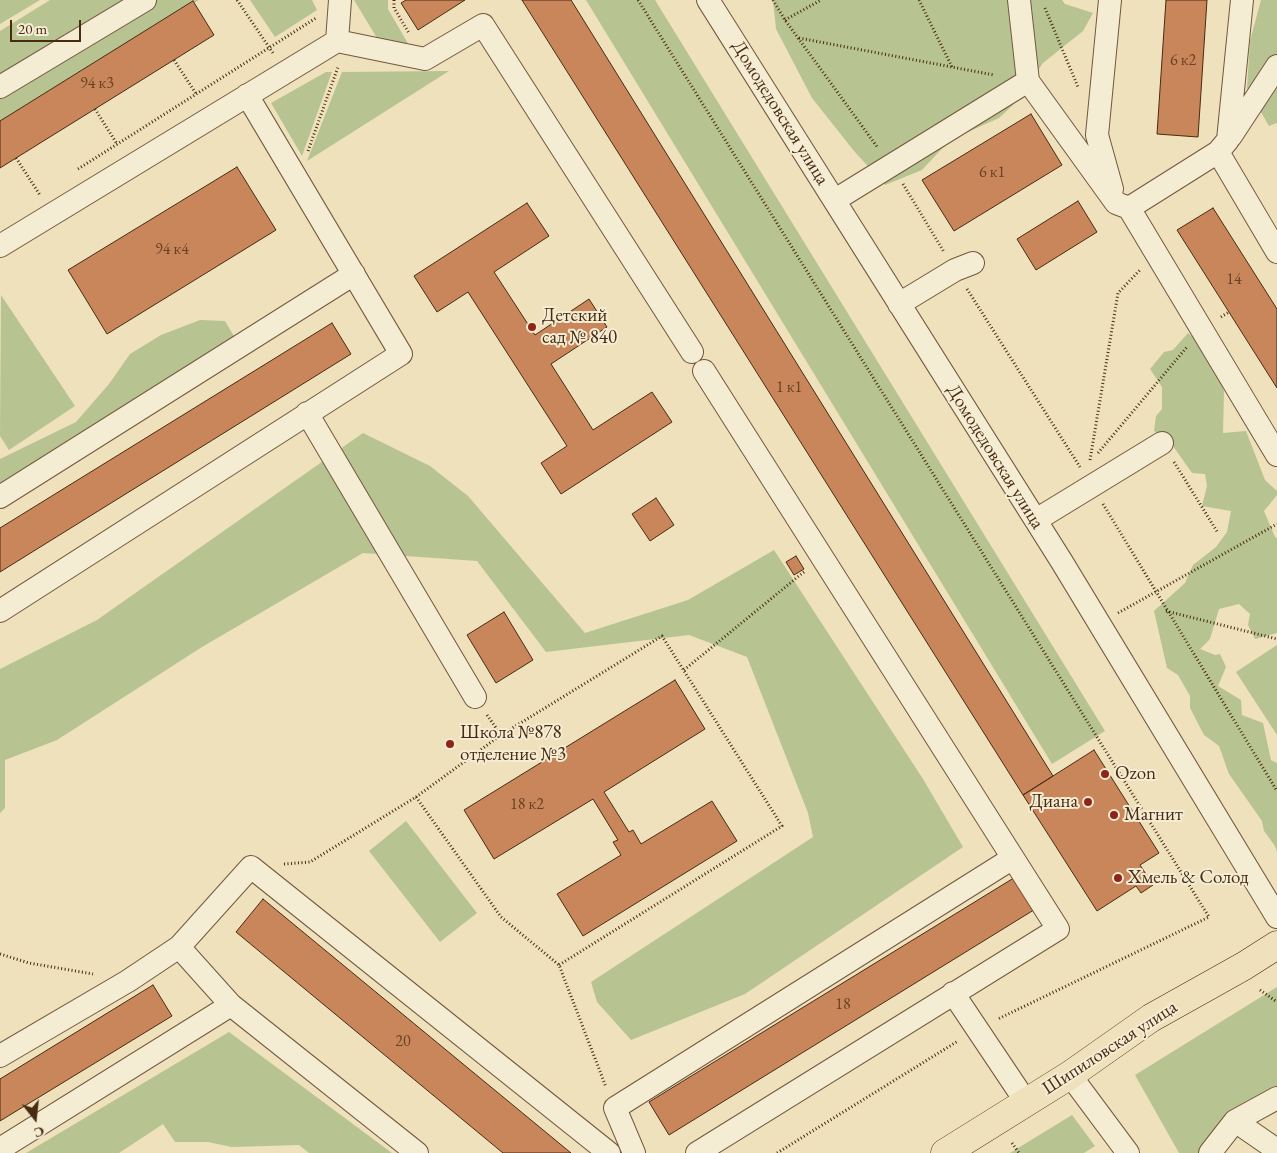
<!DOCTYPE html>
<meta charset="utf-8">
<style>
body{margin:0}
#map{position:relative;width:1277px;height:1153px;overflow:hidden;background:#eee1bc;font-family:"EB Garamond",serif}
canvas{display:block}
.north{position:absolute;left:10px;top:1093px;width:50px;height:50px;-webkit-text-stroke:4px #f4ecd3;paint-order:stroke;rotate:164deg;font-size:14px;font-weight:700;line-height:20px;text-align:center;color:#482b13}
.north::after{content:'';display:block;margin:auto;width:18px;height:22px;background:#482b13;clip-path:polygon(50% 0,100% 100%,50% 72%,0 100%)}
.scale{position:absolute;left:10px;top:20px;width:71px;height:22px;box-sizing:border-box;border:2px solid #482b13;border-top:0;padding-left:6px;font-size:15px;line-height:18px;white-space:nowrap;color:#482b13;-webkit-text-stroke:4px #f4ecd3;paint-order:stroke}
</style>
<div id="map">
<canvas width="1277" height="1153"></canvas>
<div class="north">С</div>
<div class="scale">20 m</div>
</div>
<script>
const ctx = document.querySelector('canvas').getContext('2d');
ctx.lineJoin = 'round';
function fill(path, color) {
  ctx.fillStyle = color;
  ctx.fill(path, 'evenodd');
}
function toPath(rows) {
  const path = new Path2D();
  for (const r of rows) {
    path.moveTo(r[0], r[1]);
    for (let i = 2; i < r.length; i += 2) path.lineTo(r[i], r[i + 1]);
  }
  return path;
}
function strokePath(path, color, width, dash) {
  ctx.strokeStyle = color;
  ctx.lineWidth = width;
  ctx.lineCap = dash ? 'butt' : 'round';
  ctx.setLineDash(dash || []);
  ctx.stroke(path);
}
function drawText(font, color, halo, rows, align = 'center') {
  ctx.font = font + ' "EB Garamond",serif';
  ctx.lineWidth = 4;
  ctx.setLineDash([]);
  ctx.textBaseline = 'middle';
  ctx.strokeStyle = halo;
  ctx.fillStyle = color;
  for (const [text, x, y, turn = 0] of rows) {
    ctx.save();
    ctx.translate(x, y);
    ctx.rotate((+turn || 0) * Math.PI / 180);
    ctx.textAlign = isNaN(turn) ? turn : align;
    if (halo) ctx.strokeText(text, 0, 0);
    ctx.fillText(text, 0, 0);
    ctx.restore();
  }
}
fill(toPath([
 [0,0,40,0,0,24],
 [50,0,199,0,0,121,0,31],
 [250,0,312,0,317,10,275,37],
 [354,0,388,0,388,9,410,47,380,43],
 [586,0,655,0,1105,731,1052,764],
 [773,0,1062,0,1065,4,1093,13,1083,31,1043,63,1013,105,999,118,950,140,922,170,885,185,854,151,812,98,776,29],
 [1261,0,1277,0,1277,123,1269,126,1247,88,1250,41],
 [449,71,307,161,342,72],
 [326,72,332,72,302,156,271,103],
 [1,295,75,406,9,450,0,436],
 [200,320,225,321,235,338,0,484,0,459,76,422,109,384,130,354,161,335],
 [1188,333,1204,347,1218,375,1224,391,1223,433,1246,431,1265,480,1277,491,1277,495,1264,511,1275,537,1277,538,1277,633,1255,639,1248,625,1250,614,1239,604,1219,609,1210,639,1200,649,1215,655,1220,654,1226,667,1218,686,1241,700,1242,715,1263,723,1271,760,1277,763,1277,852,1275,846,1264,831,1262,821,1229,774,1219,746,1204,735,1190,708,1190,696,1178,675,1167,668,1154,611,1185,583,1193,565,1216,547,1227,532,1231,511,1202,506,1207,486,1205,474,1192,473,1168,439,1154,431,1156,416,1162,409,1162,387,1150,369,1164,352,1173,350],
 [363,433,430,466,468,496,585,633,688,600,774,550,923,779,963,847,745,994,631,1040,597,1002,591,982,813,837,808,813,747,657,689,635,546,652,477,561,363,553,202,647,57,740,5,760,5,808,0,813,0,669,97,620],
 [1277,645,1277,735,1236,672],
 [406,821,477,913,440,942,369,851],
 [1277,987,1277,1092,1205,1153,1179,1153,1135,1075],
 [229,1032,392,1153,309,1153,299,1145,232,1147,208,1142,175,1142,163,1124,119,1153,26,1153],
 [1072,1115,1095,1146,1084,1153,1010,1153]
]), '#b8c392');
const building = toPath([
 [406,0,465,0,418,30,401,3,406,0],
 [522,0,571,0,1053,776,1023,795,522,0],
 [1166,0,1207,0,1198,137,1157,134,1166,0],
 [193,1,214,35,0,168,0,121,193,1],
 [1031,114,1062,165,954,231,922,180,1031,114],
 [237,167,276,230,107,334,68,270,237,167],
 [1078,201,1097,232,1036,270,1017,239,1078,201],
 [527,203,549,236,494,272,535,335,589,299,607,327,551,364,593,430,652,392,672,422,561,494,541,463,567,446,468,292,437,312,414,276,527,203],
 [1213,208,1277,309,1277,388,1177,230,1213,208],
 [332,323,351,354,0,572,0,528,332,323],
 [656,498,674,525,650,541,632,514,656,498],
 [796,556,804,569,794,575,786,562,796,556],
 [504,612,533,660,496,683,467,635,504,612],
 [675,680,705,729,604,792,629,832,633,830,641,844,712,801,737,841,583,936,557,894,621,855,613,842,618,840,593,799,494,859,464,810,675,680],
 [1094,750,1159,853,1140,865,1153,885,1141,893,1136,886,1097,911,1023,795,1094,750],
 [1017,876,1037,908,669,1135,649,1102,1017,876],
 [263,899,571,1153,503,1153,236,932,263,899],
 [153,985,172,1016,0,1121,0,1079,153,985]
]);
fill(building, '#c8865a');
strokePath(building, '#482b13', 1);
const minor = toPath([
 [340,0,337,41,425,59,483,25,692,352],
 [708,0,1062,562,1277,917],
 [1019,0,1028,81,1116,203,1129,208,1277,455],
 [1110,0,1097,135,1112,189],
 [0,87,145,0],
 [1231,136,1277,66],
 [1218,152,1277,252],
 [835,200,1028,81],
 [1129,208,1218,152,1228,140,1242,0],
 [0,246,337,41],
 [899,304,955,270,973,263],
 [307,413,475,697],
 [0,497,354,274],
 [1036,520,1162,443],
 [0,611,401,354,247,95],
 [179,947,251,867,609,1153],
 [953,993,1026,1102],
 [0,1056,128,981,179,947,231,1005],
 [1070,1075,1128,1153],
 [1235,1121,1277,1098],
 [0,1149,231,1005,417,1153],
 [634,1153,615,1108,1013,858],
 [697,1153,1058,929,704,371],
 [1210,1153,1235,1121,1277,1150]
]);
const major = toPath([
 [945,1153,1070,1075,1151,1018,1244,966,1277,945]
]);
strokePath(minor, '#72583d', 24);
strokePath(major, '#482b13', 29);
strokePath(toPath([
 [237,0,273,53],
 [394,0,394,8,409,33],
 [638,0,1209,917,998,1019],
 [773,0,785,20,878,148],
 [919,0,952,67],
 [1045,8,1078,87],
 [785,20,821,0],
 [799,38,994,75],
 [174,60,197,95],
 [95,109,117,144],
 [308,151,338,67],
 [16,158,40,195],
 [78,169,316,18],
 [903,184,944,252],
 [967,289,1080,467],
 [1221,317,1229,312],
 [1098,453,1187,347],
 [1090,460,1118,293,1140,270],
 [1174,462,1218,533],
 [1103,504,1277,791],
 [1166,611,1277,639],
 [1118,613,1277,524],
 [684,670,805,571],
 [487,715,501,735],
 [416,797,501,735,662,636,782,826,559,965],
 [284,864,310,862,416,797,501,917,559,965,606,1087],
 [0,954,29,963,93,974],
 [1260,990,1277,1002],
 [1012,1143,1019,1153],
 [777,1153,958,1041]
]), '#482b13', 3, [1, 2.5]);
strokePath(minor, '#f4ecd3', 22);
strokePath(major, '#eee1bc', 28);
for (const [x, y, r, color] of [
 [532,327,5,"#8f2418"],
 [450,744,5,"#8f2418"],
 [1105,774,5,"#8f2418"],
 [1088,802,5,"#8f2418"],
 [1114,815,5,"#8f2418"],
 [1118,878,5,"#8f2418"]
]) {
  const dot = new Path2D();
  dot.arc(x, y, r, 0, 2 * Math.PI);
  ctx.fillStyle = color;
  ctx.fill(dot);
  strokePath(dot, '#f4ecd3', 2);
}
drawText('16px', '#684225', null, [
 ["6 к2",1183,61],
 ["94 к3",97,84],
 ["6 к1",992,173],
 ["94 к4",172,250],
 ["14",1234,280],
 ["1 к1",789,388],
 ["18 к2",527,805],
 ["18",843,1005],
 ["20",403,1042]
]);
drawText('19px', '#482b13', '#f4ecd3', [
 ["Домодедовская улица",780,113,58],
 ["Домодедовская улица",995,457,58],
 ["Шипиловская улица",1110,1048,-33]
]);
drawText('19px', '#482b13', '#f4ecd3', [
 ["Детский",542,316],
 ["сад № 840",542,338],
 ["Школа №878",460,733],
 ["отделение №3",460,755],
 ["Ozon",1115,774],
 ["Диана",1078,802,"right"],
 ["Магнит",1124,815],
 ["Хмель & Солод",1128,878]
], 'left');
</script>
